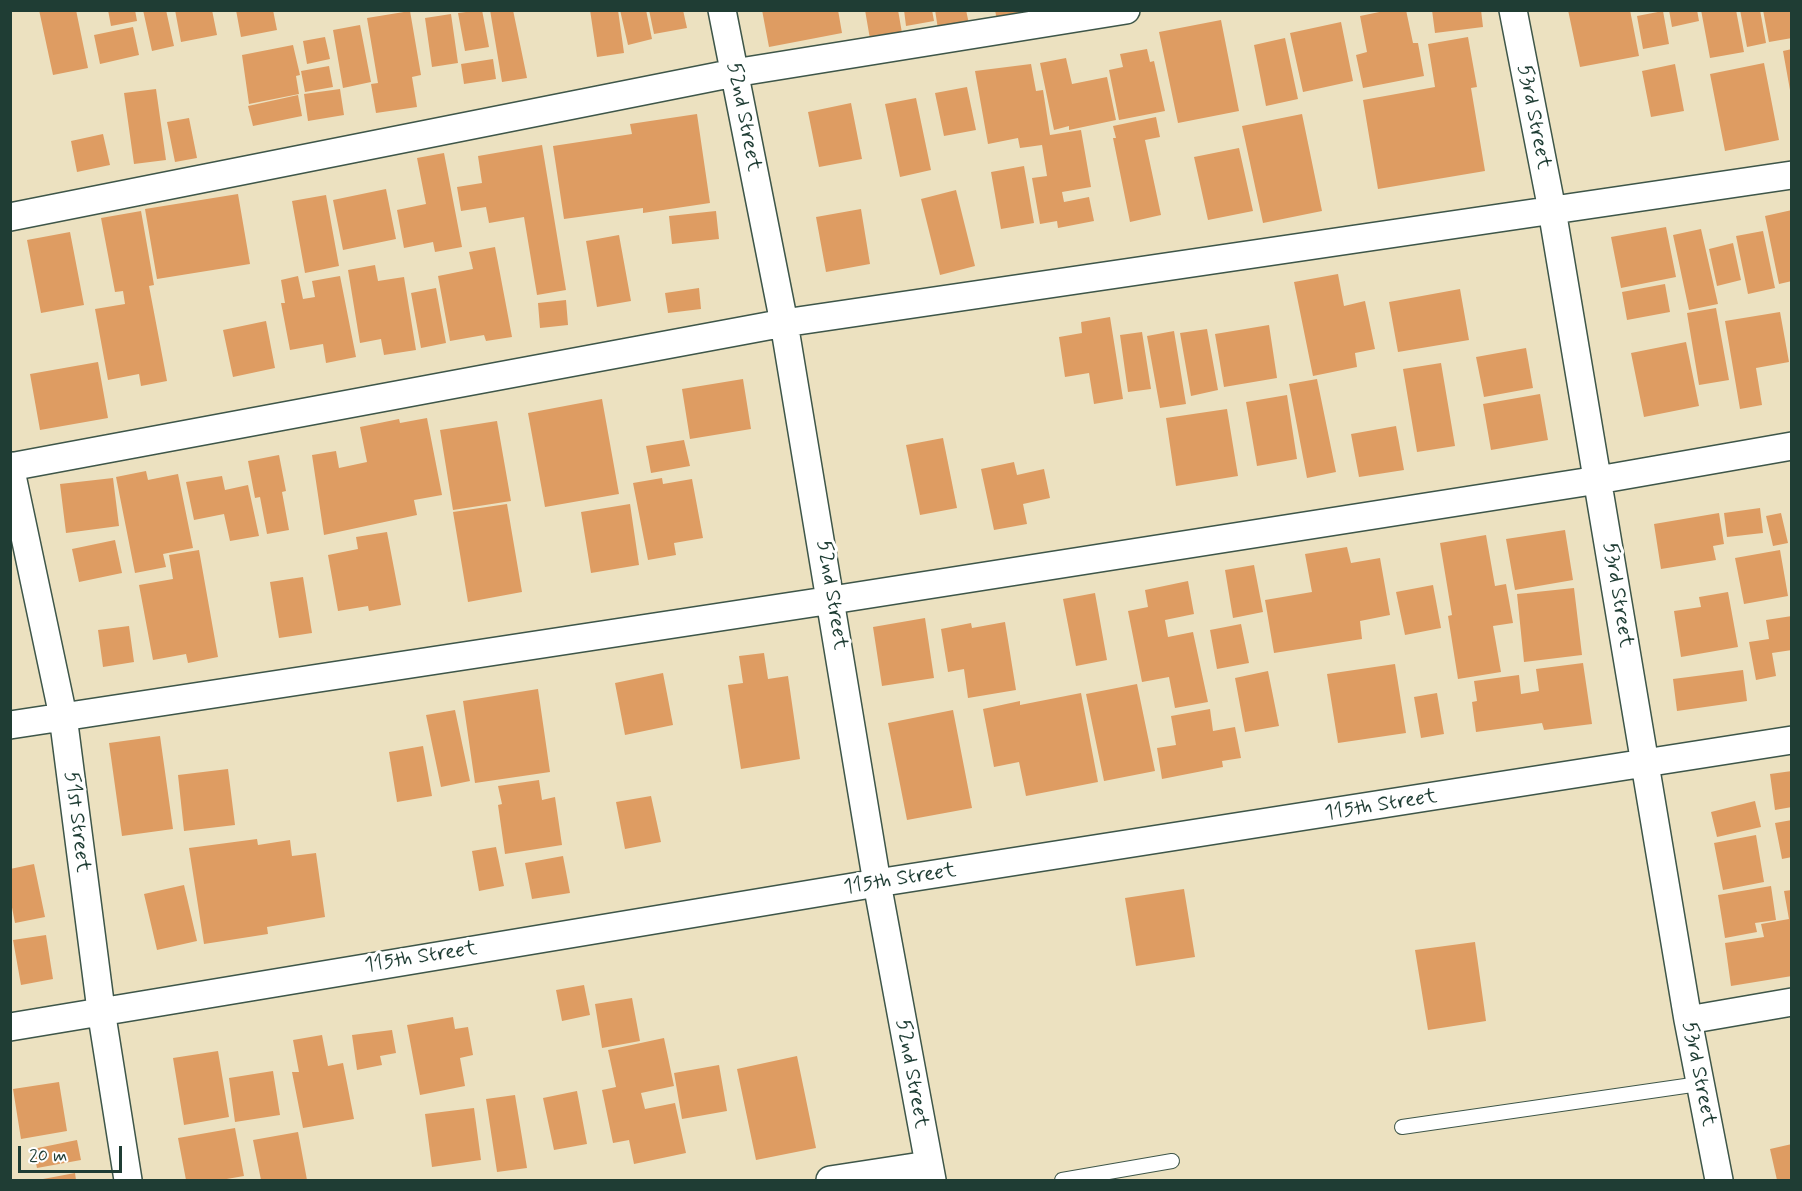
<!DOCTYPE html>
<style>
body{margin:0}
#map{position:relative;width:1802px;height:1191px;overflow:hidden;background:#ece1c0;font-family:Mynerve,sans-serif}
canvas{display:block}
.frame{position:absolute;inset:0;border:12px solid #1f3d34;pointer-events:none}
.scale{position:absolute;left:18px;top:1146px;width:104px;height:27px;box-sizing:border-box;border:3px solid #1f3d34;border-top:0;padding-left:8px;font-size:18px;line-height:21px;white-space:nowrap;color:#1f3d34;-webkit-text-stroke:4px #fff;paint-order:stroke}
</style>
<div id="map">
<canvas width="1802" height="1191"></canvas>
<div class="frame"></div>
<div class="scale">20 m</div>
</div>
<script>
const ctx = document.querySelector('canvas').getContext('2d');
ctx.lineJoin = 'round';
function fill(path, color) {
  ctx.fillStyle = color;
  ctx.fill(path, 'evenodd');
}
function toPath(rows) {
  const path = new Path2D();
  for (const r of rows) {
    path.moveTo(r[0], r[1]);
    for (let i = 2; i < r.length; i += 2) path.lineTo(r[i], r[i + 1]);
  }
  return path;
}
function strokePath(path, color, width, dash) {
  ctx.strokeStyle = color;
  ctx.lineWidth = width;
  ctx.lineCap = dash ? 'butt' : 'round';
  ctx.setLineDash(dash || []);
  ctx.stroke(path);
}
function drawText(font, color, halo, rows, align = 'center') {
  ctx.font = font + ' Mynerve,sans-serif';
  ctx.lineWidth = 6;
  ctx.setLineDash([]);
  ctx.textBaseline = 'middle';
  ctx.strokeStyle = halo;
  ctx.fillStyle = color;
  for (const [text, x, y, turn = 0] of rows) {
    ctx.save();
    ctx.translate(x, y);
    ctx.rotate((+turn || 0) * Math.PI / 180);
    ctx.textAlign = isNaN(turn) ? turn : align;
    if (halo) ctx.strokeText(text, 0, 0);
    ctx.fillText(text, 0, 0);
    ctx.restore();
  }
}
fill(toPath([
 [39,10,76,10,88,68,53,75],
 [108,10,135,10,137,21,111,26],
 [143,10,166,10,174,46,152,51],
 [175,10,212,10,217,35,181,42],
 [236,10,273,10,277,30,241,37],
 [482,10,489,47,465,51,458,13],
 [490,10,513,10,527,78,502,82],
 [590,10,618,10,624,53,597,57],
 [620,10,646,10,652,39,628,45],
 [649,10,683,10,687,28,654,34],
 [762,10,838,10,842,33,769,47],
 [865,10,898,10,902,33,870,39],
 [904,10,932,10,934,21,906,26],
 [935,10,966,10,969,24,938,29],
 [995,10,1034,10,1036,18,998,26],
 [1389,10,1406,10,1413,43,1418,43,1424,76,1363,88,1356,55,1367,52,1360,16],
 [1432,10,1481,10,1483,27,1435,33],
 [1568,10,1630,10,1639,56,1580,67],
 [1669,10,1697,10,1699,21,1672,27],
 [1701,10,1736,10,1744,52,1710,58],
 [1740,10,1760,10,1766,43,1747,47],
 [1763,10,1791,10,1792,38,1769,42],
 [410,11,421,75,412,77,417,107,376,113,371,84,378,83,367,18],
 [1663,11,1669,44,1643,49,1637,16],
 [451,14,458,63,432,67,425,18],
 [1221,20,1239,111,1178,123,1159,32],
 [1341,22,1353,81,1303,92,1290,33],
 [360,25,371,82,343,88,333,30],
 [133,27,139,55,100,64,94,35],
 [325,37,330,59,307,64,303,41],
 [1468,37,1477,87,1471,88,1485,171,1378,189,1363,100,1435,87,1428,44],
 [1285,38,1298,99,1266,106,1254,45],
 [293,45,300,75,296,76,299,94,249,104,242,55],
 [1147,49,1150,62,1154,61,1165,111,1119,120,1109,70,1123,67,1120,54],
 [1792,49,1792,90,1790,90,1783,51],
 [1066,58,1072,84,1107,77,1116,120,1069,130,1069,126,1054,130,1040,63],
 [493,59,496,79,464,84,461,64],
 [1764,63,1779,140,1725,151,1710,74],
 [1031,64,1036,91,1043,90,1050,135,1081,130,1091,187,1062,192,1064,202,1089,197,1094,221,1058,228,1057,221,1040,224,1032,178,1047,176,1042,145,1020,148,1018,138,988,144,975,71],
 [1675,64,1684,111,1651,117,1642,71],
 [329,66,333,87,305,92,301,71],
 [967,87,976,130,944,136,935,93],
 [156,89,166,160,134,164,124,93],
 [340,89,344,115,308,121,304,94],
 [298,95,302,116,253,126,248,106],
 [916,98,931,170,900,177,885,104],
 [851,103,862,159,819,167,808,112],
 [697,114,710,203,643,213,643,208,564,219,553,146,632,134,630,124],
 [1302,114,1322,211,1263,223,1242,126],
 [1156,117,1160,137,1145,140,1161,215,1130,222,1113,138,1116,138,1113,126],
 [189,118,197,158,175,162,167,122],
 [103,134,110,165,77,172,71,141],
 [542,145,566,290,537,295,524,217,489,223,486,207,461,211,457,187,482,183,478,156],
 [1239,148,1253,211,1208,220,1194,157],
 [444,153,462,247,435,252,433,242,404,248,397,210,426,204,417,158],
 [1024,166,1034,223,1001,229,991,172],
 [386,189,396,239,343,250,333,200],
 [956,190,975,266,940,275,921,199],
 [238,194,250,264,157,279,145,209],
 [326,195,339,266,305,273,292,201],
 [861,209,870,264,826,272,816,217],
 [1792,210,1792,281,1779,284,1765,216],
 [141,211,154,285,149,286,167,381,141,386,139,374,108,380,95,309,125,304,123,291,115,292,101,218],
 [716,211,719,239,672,244,669,216],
 [1666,227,1676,277,1621,288,1611,237],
 [1701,229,1718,304,1689,310,1673,235],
 [1763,231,1775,288,1748,294,1736,236],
 [70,232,84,305,41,313,27,240],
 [619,235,631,301,597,307,586,241],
 [1733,243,1741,280,1717,286,1709,249],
 [495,247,512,337,486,341,484,335,450,341,438,276,473,269,469,252],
 [375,265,378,281,404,277,416,350,384,355,381,339,360,343,348,270],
 [1338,274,1344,306,1365,301,1375,349,1355,353,1357,367,1313,376,1294,282],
 [298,276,303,299,315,297,312,281,340,276,356,357,326,363,323,344,290,350,281,303,285,303,281,280],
 [1665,284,1670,312,1627,320,1622,292],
 [436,288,446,343,421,348,411,293],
 [699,288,701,309,668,313,665,293],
 [1460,289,1469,340,1398,352,1389,302],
 [566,300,568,325,540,328,538,303],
 [1716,308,1729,380,1699,385,1687,313],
 [1780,312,1789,362,1756,368,1762,405,1740,409,1725,321],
 [1110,317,1123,399,1094,404,1089,373,1065,377,1059,337,1082,333,1081,322],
 [266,321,275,368,233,377,223,330],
 [1269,325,1277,378,1224,387,1215,334],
 [1207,329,1218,390,1191,396,1180,333],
 [1174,331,1186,404,1160,408,1147,336],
 [1142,332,1151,389,1128,392,1120,335],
 [1686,342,1699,406,1644,417,1631,353],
 [1526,348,1533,388,1484,397,1476,357],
 [98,362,108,418,40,430,30,374],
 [1441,363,1455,446,1417,452,1403,369],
 [743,379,751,429,690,439,682,389],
 [1317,379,1336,472,1307,478,1289,384],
 [1540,394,1548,440,1491,450,1483,404],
 [1287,395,1297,459,1257,466,1246,402],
 [602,399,619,494,545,507,528,413],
 [1227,409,1238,476,1176,486,1166,418],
 [427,418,442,495,414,500,417,515,324,535,312,455,336,451,339,468,367,462,360,427,399,419,400,423],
 [497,421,511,501,453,510,440,430],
 [1396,426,1404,470,1359,477,1351,434],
 [943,438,957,508,920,515,906,445],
 [684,440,690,466,651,473,646,446],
 [279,455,286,491,282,492,289,530,267,534,260,497,255,498,248,461],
 [1014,462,1017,475,1044,469,1050,498,1023,504,1027,524,994,530,981,469],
 [146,471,148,480,178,474,193,548,163,554,166,567,135,573,116,477],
 [222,476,225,490,248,485,259,536,230,541,224,514,194,520,186,482],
 [113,478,119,526,66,533,60,484],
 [662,478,663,484,692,479,703,538,674,543,676,555,648,560,633,483],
 [507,504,522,592,468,602,453,512],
 [630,504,639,565,591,573,581,512],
 [1760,508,1763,533,1727,537,1724,513],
 [1719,513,1724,544,1713,546,1716,560,1661,569,1654,524],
 [1781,513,1788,543,1773,546,1766,516],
 [1565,530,1573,580,1515,590,1506,539],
 [387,532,401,605,369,611,368,606,338,611,328,555,358,549,356,537],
 [1486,535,1495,586,1506,584,1513,623,1493,626,1501,672,1458,679,1448,616,1452,615,1440,543],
 [115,540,122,573,79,582,72,549],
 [1347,547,1351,563,1380,558,1390,615,1360,621,1362,639,1274,653,1265,600,1312,592,1305,554],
 [199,550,218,657,188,663,186,654,153,660,139,585,173,579,169,555],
 [1780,550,1788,596,1744,604,1735,558],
 [1254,565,1263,612,1233,618,1225,570],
 [303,577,312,633,279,638,270,582],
 [1188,581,1194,614,1165,620,1168,637,1193,632,1208,702,1175,708,1169,677,1142,682,1128,611,1148,607,1145,590],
 [1433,585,1441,628,1405,635,1396,592],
 [1574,588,1582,655,1524,662,1517,594],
 [1728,592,1738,647,1681,657,1674,611,1701,607,1699,597],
 [1095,593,1107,660,1076,666,1063,599],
 [1792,616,1792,650,1772,653,1776,676,1756,680,1749,642,1769,639,1766,620],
 [925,618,934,678,882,686,873,627],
 [1005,622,1016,690,968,698,964,669,948,672,941,629,971,623,972,628],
 [1241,624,1249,663,1217,669,1210,630],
 [129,626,134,662,103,667,98,630],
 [764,653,768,679,788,676,800,759,741,769,728,685,743,683,739,656],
 [1583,663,1592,724,1544,730,1542,723,1476,732,1472,702,1477,701,1474,681,1519,675,1521,694,1539,691,1536,669],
 [1395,664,1406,733,1338,743,1327,674],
 [1743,670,1747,701,1677,711,1673,679],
 [1268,671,1279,726,1245,732,1235,678],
 [663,673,673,725,625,735,615,683],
 [1137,684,1155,771,1104,781,1086,694],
 [538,689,550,772,475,783,463,701],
 [1081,693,1098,782,1026,796,1019,762,994,767,983,709,1020,701,1020,705],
 [1437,693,1444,734,1421,738,1414,697],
 [1210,709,1213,731,1235,727,1241,758,1222,761,1223,767,1162,779,1157,748,1176,745,1171,716],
 [455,710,470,781,441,787,426,715],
 [953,710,972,808,907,820,888,723],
 [160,736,173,829,122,836,109,743],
 [423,746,432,796,397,802,389,752],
 [228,769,235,825,184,831,178,775],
 [1792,771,1792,807,1775,810,1770,774],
 [539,780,542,800,555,797,562,845,505,854,498,805,502,804,498,786],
 [651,796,661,842,625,849,616,802],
 [1755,801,1761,827,1717,837,1711,812],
 [1792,820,1792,857,1782,859,1775,823],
 [1756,835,1764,882,1723,890,1714,843],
 [257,839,258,845,290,840,292,856,316,853,325,917,267,927,268,934,204,944,189,848],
 [496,847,504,886,479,891,472,851],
 [563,856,570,893,532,899,525,863],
 [34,864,45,917,15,923,10,897,10,869],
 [184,885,197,941,157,950,144,894],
 [1771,886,1776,920,1755,923,1757,932,1725,938,1718,895],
 [1184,889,1195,957,1136,966,1125,898],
 [1792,890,1792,976,1731,986,1725,943,1764,937,1761,924,1789,919,1784,891],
 [46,935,53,979,21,985,13,940],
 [1475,942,1486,1021,1428,1030,1415,950],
 [584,985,590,1015,562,1021,556,990],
 [632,998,640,1041,602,1048,595,1004],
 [453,1017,455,1029,468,1027,473,1055,460,1058,465,1086,420,1095,407,1025],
 [392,1030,396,1053,380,1056,382,1065,357,1070,352,1035],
 [322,1035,328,1066,343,1063,354,1119,303,1128,292,1072,299,1072,293,1040],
 [664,1038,674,1086,641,1093,645,1109,675,1103,686,1153,634,1164,629,1140,613,1143,602,1090,616,1087,608,1050],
 [218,1051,229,1117,184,1125,173,1058],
 [797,1056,816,1148,756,1160,737,1069],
 [719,1065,727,1111,682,1119,674,1073],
 [273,1071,280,1115,235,1122,229,1078],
 [59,1082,67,1131,21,1139,13,1089],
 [577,1091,587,1144,554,1150,543,1098],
 [515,1095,527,1168,497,1172,486,1099],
 [474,1108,481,1160,432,1167,425,1114],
 [235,1128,244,1176,221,1180,186,1180,178,1138],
 [298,1132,307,1180,261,1180,253,1140],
 [77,1140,81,1160,37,1168,33,1149],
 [1792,1144,1792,1180,1777,1180,1770,1149],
 [75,1173,76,1180,43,1180,43,1179]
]), '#de9c62');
const service = toPath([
 [1402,1127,1699,1084],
 [1062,1180,1172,1161]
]);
const minor = toPath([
 [722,10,784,323,877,883,932,1180],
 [1513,10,1552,210,1688,1020,1719,1180],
 [10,217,734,73,1126,10],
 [10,466,63,716,101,1010,128,1180],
 [10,467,784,323,1792,175],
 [10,725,832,600,1598,480,1792,446],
 [1688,1020,1792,1002],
 [10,1027,877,883,1792,740],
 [830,1180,928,1165]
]);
strokePath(service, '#3e5649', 16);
strokePath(minor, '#3e5649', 30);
strokePath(service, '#fff', 14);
strokePath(minor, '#fff', 27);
drawText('21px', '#1f3d34', '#fff', [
 ["52nd Street",743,117,79],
 ["53rd Street",1533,117,79],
 ["52nd Street",831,595,81],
 ["53rd Street",1617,595,81],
 ["115th Street",1381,806,-9],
 ["51st Street",76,822,83],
 ["115th Street",900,880,-9],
 ["115th Street",421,958,-9],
 ["52nd Street",911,1074,80],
 ["53rd Street",1698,1074,79]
]);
</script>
